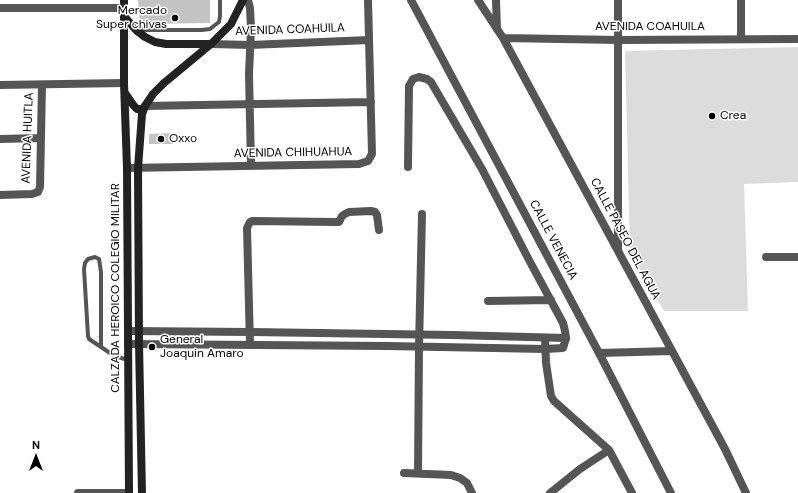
<!DOCTYPE html>
<style>
body{margin:0}
#map{position:relative;width:798px;height:493px;overflow:hidden;background:#fff;font-family:"DM Sans",sans-serif}
canvas{display:block}
.north{position:absolute;left:16px;top:437px;width:40px;height:40px;-webkit-text-stroke:3px #fff;paint-order:stroke;rotate:0deg;font-size:11px;font-weight:700;line-height:16px;text-align:center;color:#000}
.north::after{content:'';display:block;margin:auto;width:14px;height:18px;background:#000;clip-path:polygon(50% 0,100% 100%,50% 72%,0 100%)}
</style>
<div id="map">
<canvas width="798" height="493"></canvas>
<div class="north">N</div>
</div>
<script>
const ctx = document.querySelector('canvas').getContext('2d');
ctx.lineJoin = 'round';
function fill(path, color) {
  ctx.fillStyle = color;
  ctx.fill(path, 'evenodd');
}
function toPath(rows) {
  const path = new Path2D();
  for (const r of rows) {
    path.moveTo(r[0], r[1]);
    for (let i = 2; i < r.length; i += 2) path.lineTo(r[i], r[i + 1]);
  }
  return path;
}
function strokePath(path, color, width, dash) {
  ctx.strokeStyle = color;
  ctx.lineWidth = width;
  ctx.lineCap = dash ? 'butt' : 'round';
  ctx.setLineDash(dash || []);
  ctx.stroke(path);
}
function drawText(font, color, halo, rows, align = 'center') {
  ctx.font = font + ' "DM Sans",sans-serif';
  ctx.lineWidth = 3;
  ctx.setLineDash([]);
  ctx.textBaseline = 'middle';
  ctx.strokeStyle = halo;
  ctx.fillStyle = color;
  for (const [text, x, y, turn = 0] of rows) {
    ctx.save();
    ctx.translate(x, y);
    ctx.rotate((+turn || 0) * Math.PI / 180);
    ctx.textAlign = isNaN(turn) ? turn : align;
    if (halo) ctx.strokeText(text, 0, 0);
    ctx.fillText(text, 0, 0);
    ctx.restore();
  }
}
fill(toPath([
 [798,47,798,182,744,184,748,311,664,311,630,252,625,51]
]), '#dcdcdc');
fill(toPath([
 [138,0,210,0,210,23,140,24],
 [173,133,173,144,149,144,149,134]
]), '#c4c4c4');
strokePath(toPath([
 [138,30,202,30,210,29,215,25,219,22,220,16,220,0],
 [101,347,101,272,99,259,95,257,88,259,85,263,84,269,88,336,89,339,110,353,118,357,128,360]
]), '#555', 4);
strokePath(toPath([
 [248,0,250,8,251,29,249,74,251,165],
 [478,0,503,38,725,449,746,493],
 [496,0,497,29],
 [618,0,618,249],
 [741,0,741,39],
 [0,8,124,8],
 [503,38,618,40,798,39],
 [211,44,250,45,369,40],
 [145,106,371,102],
 [0,139,41,138],
 [408,167,409,86,413,79,419,77,427,79,431,82,482,169,529,260,563,323,565,331,566,338],
 [127,168,359,164,368,161,372,154,368,0],
 [0,195,32,194,38,192,40,187,42,85],
 [766,257,798,257],
 [488,301,551,300],
 [545,338,546,363,551,396,554,401,609,450,632,493],
 [250,345,247,228,250,222,252,221,336,222,339,222,342,216,345,214,349,212,371,211,375,212,377,215,379,230],
 [599,353,672,351],
 [404,473,451,475,460,478,467,483,472,493],
 [418,473,419,347,422,214],
 [550,493,580,469,609,450]
]), '#555', 8);
strokePath(toPath([
 [411,0,599,353,671,493],
 [0,85,124,83],
 [128,344,387,346,545,349,563,348,566,338,453,335,251,332,128,331],
 [78,493,128,493]
]), '#555', 8);
strokePath(toPath([
 [124,0,124,83,127,168,129,493],
 [124,16,136,30,145,37,155,42,166,44,211,44],
 [125,93,134,106,137,109,141,109,144,108],
 [142,493,139,343,138,168,142,114,145,106,153,94,164,83,211,44,231,24,243,0]
]), '#222', 8);
for (const [x, y, r, color] of [
 [175,18,4,"#000"],
 [712,116,4,"#000"],
 [161,139,4,"#000"],
 [152,347,4,"#000"]
]) {
  const dot = new Path2D();
  dot.arc(x, y, r, 0, 2 * Math.PI);
  ctx.fillStyle = color;
  ctx.fill(dot);
  strokePath(dot, '#fff', 1.5);
}
drawText('12px', '#000', '#fff', [
 ["Mercado",167,11,"right"],
 ["Super chivas",167,25,"right"],
 ["Crea",720,116],
 ["Oxxo",169,139],
 ["General",160,340],
 ["Joaquin Amaro",160,354]
], 'left');
drawText('12px', '#000', '#fff', [
 ["AVENIDA COAHUILA",650,27],
 ["AVENIDA COAHUILA",290,30,-2],
 ["AVENIDA HUITLA",28,138,-88],
 ["AVENIDA CHIHUAHUA",293,153,-1],
 ["CALLE PASEO DEL AGUA",625,239,62],
 ["CALLE VENECIA",553,240,62],
 ["CALZADA HEROICO COLEGIO MILITAR",116,288,-90]
]);
</script>
